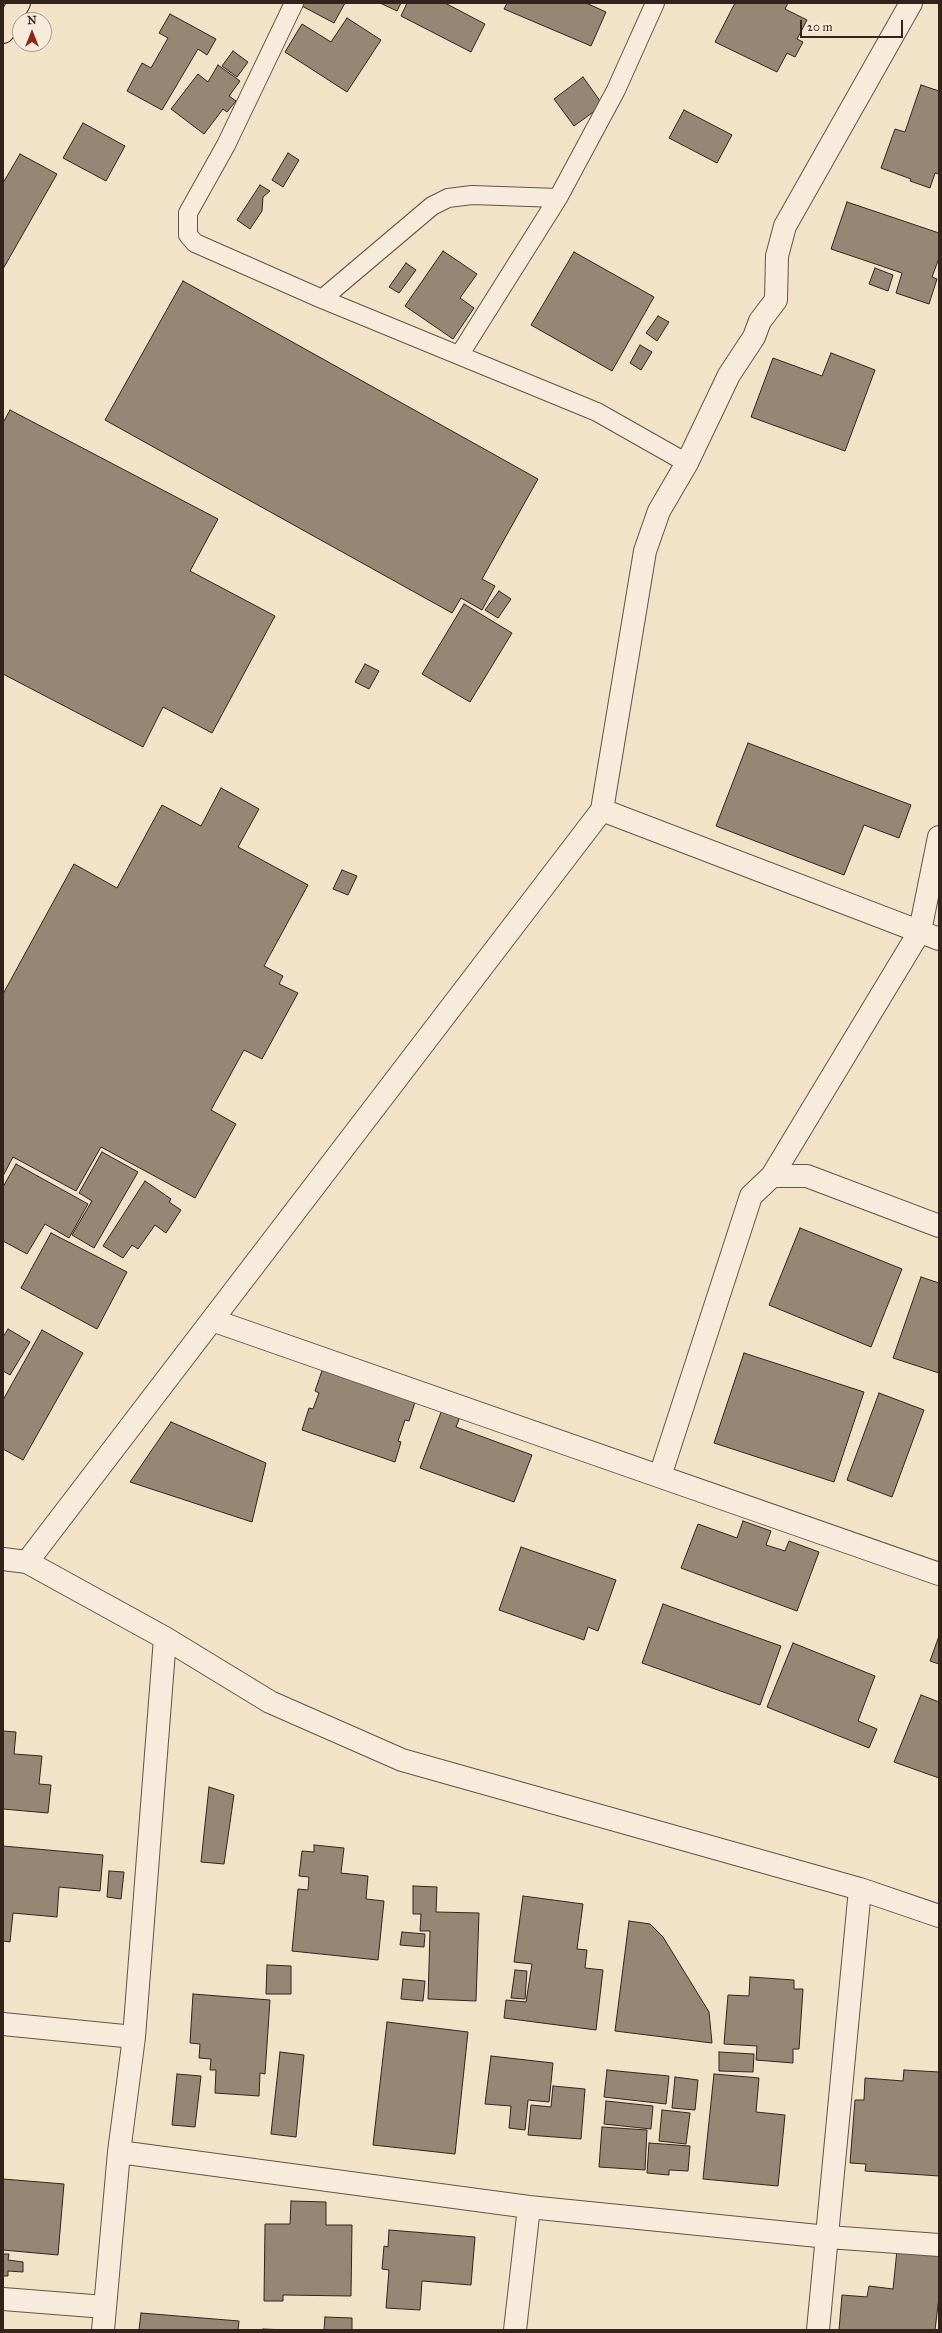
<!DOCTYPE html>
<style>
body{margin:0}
#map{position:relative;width:942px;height:2333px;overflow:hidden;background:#f2e2c7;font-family:"IM FELL Great Primer",serif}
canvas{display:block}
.frame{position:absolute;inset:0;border:4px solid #32241c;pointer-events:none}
.north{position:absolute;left:12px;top:12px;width:40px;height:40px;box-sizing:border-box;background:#f7ecdb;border:1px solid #a89c8f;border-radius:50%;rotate:0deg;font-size:11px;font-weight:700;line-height:16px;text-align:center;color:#32241c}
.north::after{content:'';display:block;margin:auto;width:14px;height:18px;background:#8f2418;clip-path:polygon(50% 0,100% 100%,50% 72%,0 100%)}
.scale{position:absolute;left:800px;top:20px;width:103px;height:18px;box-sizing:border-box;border:2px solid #32241c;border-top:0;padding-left:5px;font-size:12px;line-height:14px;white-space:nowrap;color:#32241c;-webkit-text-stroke:3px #f7ecdb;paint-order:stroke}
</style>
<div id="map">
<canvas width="942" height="2333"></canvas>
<div class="frame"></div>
<div class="north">N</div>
<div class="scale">20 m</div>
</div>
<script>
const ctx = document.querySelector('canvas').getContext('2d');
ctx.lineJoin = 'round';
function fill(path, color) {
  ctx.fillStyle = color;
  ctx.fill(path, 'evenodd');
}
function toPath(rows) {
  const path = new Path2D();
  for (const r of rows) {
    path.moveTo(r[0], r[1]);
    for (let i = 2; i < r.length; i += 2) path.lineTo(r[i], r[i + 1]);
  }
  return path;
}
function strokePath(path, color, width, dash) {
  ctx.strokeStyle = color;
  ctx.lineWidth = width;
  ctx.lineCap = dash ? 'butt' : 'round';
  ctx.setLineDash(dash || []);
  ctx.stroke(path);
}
const building = toPath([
 [301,3,345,3,334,23,300,5,301,3],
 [380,3,401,3,397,11,380,3],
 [407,3,445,3,485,24,471,52,401,16,407,3],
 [507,3,586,3,606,12,591,46,504,9,507,3],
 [735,3,788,3,785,9,807,20,797,39,803,42,795,57,787,53,777,72,715,42,735,3],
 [170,14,216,39,207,55,198,49,162,110,127,91,142,63,151,68,168,38,159,33,170,14],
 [347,18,381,40,347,92,285,52,302,24,331,42,347,18],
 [233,51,248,62,237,77,222,66,233,51],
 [218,65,240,81,229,96,236,101,227,112,223,109,204,134,171,109,198,74,208,82,218,65],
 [583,77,603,105,574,126,554,99,583,77],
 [921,85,939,91,939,174,935,173,930,188,910,181,911,179,881,168,895,129,905,132,921,85],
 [684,110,732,135,717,163,669,138,684,110],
 [83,123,125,146,106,181,63,158,83,123],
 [288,153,299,160,283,187,272,180,288,153],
 [20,154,57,174,3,269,3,183,20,154],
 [260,185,270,191,263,197,262,211,250,229,237,220,260,185],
 [847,202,939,233,939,258,932,277,937,279,929,304,896,293,902,273,831,249,847,202],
 [443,251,477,274,460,298,474,308,453,339,405,306,443,251],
 [574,252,654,297,612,371,531,325,574,252],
 [406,263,416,270,399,293,389,287,406,263],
 [875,268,893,275,888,291,869,284,875,268],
 [183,281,538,479,482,579,495,586,482,610,461,598,452,613,105,420,183,281],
 [658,316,669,322,657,341,646,333,658,316],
 [640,345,652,352,641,370,630,363,640,345],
 [831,353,875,370,845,451,751,417,773,358,822,376,831,353],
 [10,410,218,519,190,571,275,616,212,733,163,707,143,747,3,674,3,423,10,410],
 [499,591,511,599,498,618,485,610,499,591],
 [464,604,512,633,470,702,422,674,464,604],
 [365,664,379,671,369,689,355,682,365,664],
 [748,743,911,805,899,838,864,825,844,875,716,826,748,743],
 [221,788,259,809,238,847,308,885,264,966,283,976,279,984,298,993,262,1059,244,1050,211,1110,236,1124,195,1198,101,1147,76,1191,13,1157,3,1176,3,994,74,864,117,888,162,805,201,826,221,788],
 [342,870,357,876,348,895,333,889,342,870],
 [102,1152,138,1172,94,1248,72,1235,92,1201,79,1193,102,1152],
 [16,1164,88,1204,69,1238,45,1224,27,1254,3,1241,3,1187,16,1164],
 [145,1181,171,1199,169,1202,181,1210,166,1233,155,1225,138,1249,132,1245,123,1258,103,1246,145,1181],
 [800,1228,902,1269,871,1347,769,1305,800,1228],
 [51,1233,127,1272,97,1329,21,1288,51,1233],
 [921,1277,939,1283,939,1373,893,1358,921,1277],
 [8,1329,30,1342,10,1375,3,1371,3,1337,8,1329],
 [42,1330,83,1353,23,1460,3,1449,3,1400,42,1330],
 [744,1353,864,1392,834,1482,714,1443,744,1353],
 [324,1365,417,1396,409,1421,405,1420,398,1441,401,1442,395,1462,302,1430,309,1408,313,1409,319,1393,315,1391,324,1365],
 [879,1393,924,1410,892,1497,847,1480,879,1393],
 [443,1407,461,1414,456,1427,532,1455,514,1502,420,1468,443,1407],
 [171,1422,266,1463,252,1522,130,1482,171,1422],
 [743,1521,771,1531,766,1545,785,1551,789,1541,819,1552,797,1611,681,1568,698,1524,737,1538,743,1521],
 [521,1547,616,1580,598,1631,588,1627,584,1640,499,1610,521,1547],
 [663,1604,781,1646,760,1705,642,1663,663,1604],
 [939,1636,939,1664,930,1661,939,1636],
 [793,1643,875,1676,858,1721,877,1729,869,1748,767,1707,793,1643],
 [921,1695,939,1702,939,1778,894,1762,921,1695],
 [3,1731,16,1732,14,1754,42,1756,39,1784,51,1785,48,1813,3,1809,3,1731],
 [209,1787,234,1795,224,1864,201,1862,209,1787],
 [314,1845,344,1848,341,1873,368,1876,366,1899,384,1901,378,1960,292,1951,298,1889,308,1890,309,1877,299,1876,302,1851,314,1852,314,1845],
 [3,1846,103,1855,100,1891,59,1887,57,1917,13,1913,10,1942,3,1941,3,1846],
 [109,1871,124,1872,121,1899,107,1897,109,1871],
 [413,1886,437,1887,436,1912,479,1913,476,2001,428,1999,430,1931,420,1931,421,1914,413,1914,413,1886],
 [523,1896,583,1904,577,1949,587,1950,585,1968,603,1970,596,2030,504,2018,506,2000,526,2002,532,1964,514,1962,523,1896],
 [629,1921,650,1924,663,1937,709,2012,712,2043,615,2031,629,1921],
 [402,1932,425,1934,424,1947,400,1945,402,1932],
 [267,1965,291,1966,291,1994,266,1994,267,1965],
 [515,1970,527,1971,525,1999,511,1998,515,1970],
 [750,1977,794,1980,794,1989,803,1989,799,2049,793,2049,793,2063,756,2060,757,2046,724,2044,728,1995,749,1996,750,1977],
 [403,1979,425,1981,423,2001,401,1999,403,1979],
 [193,1994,270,2000,265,2074,260,2073,259,2096,215,2093,216,2070,210,2070,211,2059,199,2058,200,2044,190,2043,193,1994],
 [387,2022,468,2032,455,2154,373,2145,387,2022],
 [280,2052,304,2055,296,2137,271,2134,280,2052],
 [719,2052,754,2054,753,2072,719,2071,719,2052],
 [491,2056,553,2063,549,2102,528,2100,525,2130,509,2128,511,2106,485,2104,491,2056],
 [607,2070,669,2076,666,2104,604,2097,607,2070],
 [904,2070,939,2072,939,2176,865,2171,866,2164,850,2163,855,2100,864,2100,865,2078,903,2081,904,2070],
 [177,2074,201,2076,195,2127,172,2125,177,2074],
 [714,2074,759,2078,756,2112,785,2115,778,2186,703,2179,714,2074],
 [675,2077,698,2080,695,2110,672,2108,675,2077],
 [553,2086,585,2089,581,2139,528,2135,531,2105,551,2107,553,2086],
 [606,2101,653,2106,651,2129,604,2124,606,2101],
 [662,2110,690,2113,686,2144,659,2141,662,2110],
 [602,2127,647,2130,645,2170,599,2167,602,2127],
 [649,2143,690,2146,688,2171,669,2170,669,2175,647,2173,649,2143],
 [3,2179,64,2184,58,2255,3,2250,3,2179],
 [291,2201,326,2202,326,2225,352,2225,351,2296,283,2295,283,2301,264,2301,265,2224,290,2224,291,2201],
 [389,2230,475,2237,471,2285,422,2281,420,2310,386,2308,389,2270,382,2269,384,2246,388,2247,389,2230],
 [897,2250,939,2254,939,2297,935,2330,839,2330,842,2295,867,2297,869,2286,893,2289,897,2250],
 [3,2254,9,2254,8,2260,23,2262,23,2272,8,2271,8,2276,3,2276,3,2254],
 [141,2313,239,2321,238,2330,139,2330,141,2313],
 [325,2317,352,2318,352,2330,324,2330,325,2317],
 [263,2329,287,2330,262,2330,263,2329]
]);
fill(building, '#968775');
strokePath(building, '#32241c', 1);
const service = toPath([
 [294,3,226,145,188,213,188,235,195,243,322,299,597,412,687,463],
 [322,299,432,206,448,198,472,195,558,198],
 [460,354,558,198,616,90,655,3]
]);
const minor = toPath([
 [602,810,939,939],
 [772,1176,920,931,939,837],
 [212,1320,939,1574],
 [660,1476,751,1196,772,1176,807,1176,939,1226],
 [3,1559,27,1562,165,1638,270,1702,402,1760,860,1889,939,1916],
 [27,1562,602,810,645,551,659,511,687,463,729,375,754,337,760,321,776,300,777,256,785,226,911,3],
 [3,2024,134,2037],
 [119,2152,529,2207,828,2237,939,2245],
 [3,2299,105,2307],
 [103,2330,119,2152,134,2037,165,1638],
 [515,2330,529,2207],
 [818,2330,860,1889]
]);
const trunk = toPath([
 [3,32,19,3]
]);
strokePath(service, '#625447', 20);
strokePath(minor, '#625447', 24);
strokePath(trunk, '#32241c', 24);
strokePath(service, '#f7ecdb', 18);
strokePath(minor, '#f7ecdb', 22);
strokePath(trunk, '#f2e2c7', 22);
</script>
